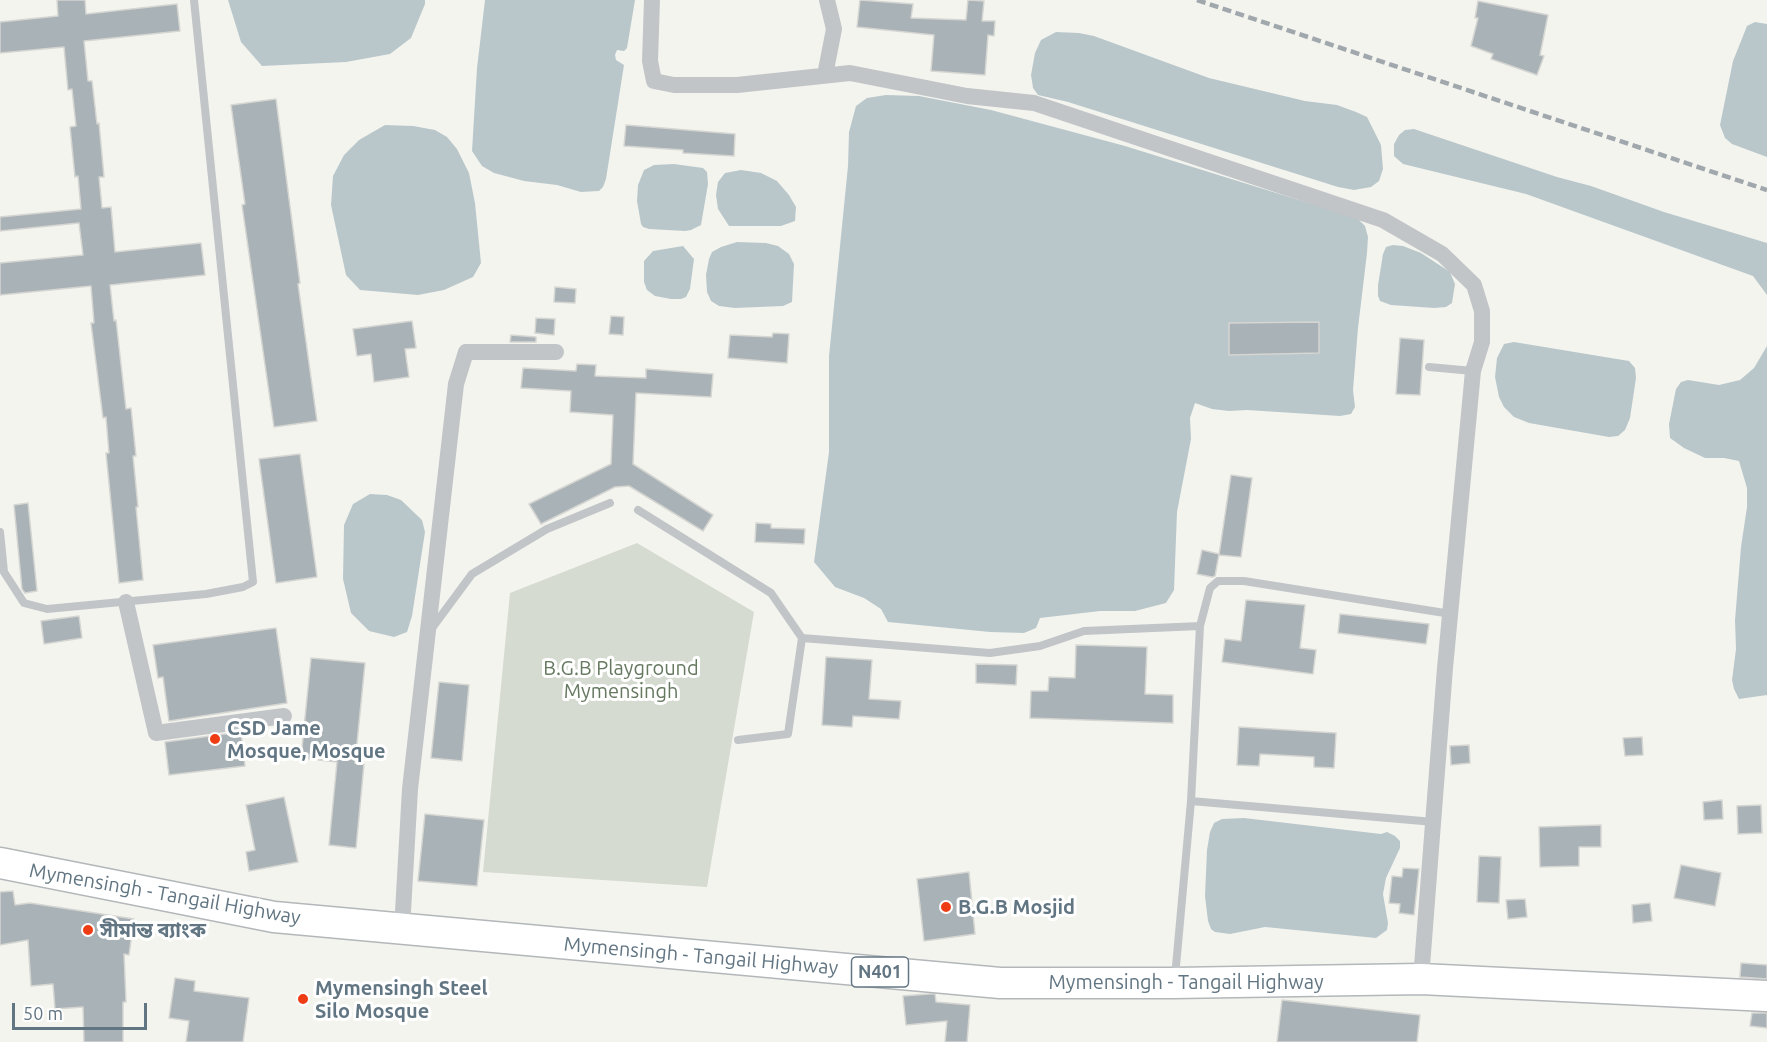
<!DOCTYPE html>
<meta charset="utf-8">
<style>
body{margin:0}
#map{position:relative;width:1767px;height:1042px;overflow:hidden;background:#f4f4ef;font-family:Ubuntu,sans-serif}
canvas{display:block}
.scale{position:absolute;left:12px;top:1003px;width:135px;height:27px;box-sizing:border-box;border:3px solid #617582;border-top:0;padding-left:8px;font-size:18px;line-height:21px;white-space:nowrap;color:#617582;-webkit-text-stroke:4px #fff;paint-order:stroke}
</style>
<div id="map">
<canvas width="1767" height="1042"></canvas>
<div class="scale">50 m</div>
</div>
<script>
const ctx = document.querySelector('canvas').getContext('2d');
ctx.lineJoin = 'round';
function fill(path, color) {
  ctx.fillStyle = color;
  ctx.fill(path, 'evenodd');
}
function toPath(rows) {
  const path = new Path2D();
  for (const r of rows) {
    path.moveTo(r[0], r[1]);
    for (let i = 2; i < r.length; i += 2) path.lineTo(r[i], r[i + 1]);
  }
  return path;
}
function strokePath(path, color, width, dash) {
  ctx.strokeStyle = color;
  ctx.lineWidth = width;
  ctx.lineCap = dash ? 'butt' : 'round';
  ctx.setLineDash(dash || []);
  ctx.stroke(path);
}
function drawText(font, color, halo, rows, align = 'center') {
  ctx.font = font + ' Ubuntu,"Noto Sans Bengali",sans-serif';
  ctx.lineWidth = 6;
  ctx.setLineDash([]);
  ctx.textBaseline = 'middle';
  ctx.strokeStyle = halo;
  ctx.fillStyle = color;
  for (const [text, x, y, turn = 0] of rows) {
    ctx.save();
    ctx.translate(x, y);
    ctx.rotate((+turn || 0) * Math.PI / 180);
    ctx.textAlign = isNaN(turn) ? turn : align;
    if (halo) ctx.strokeText(text, 0, 0);
    ctx.fillText(text, 0, 0);
    ctx.restore();
  }
}
fill(toPath([
 [637,543,754,612,707,887,483,872,510,593]
]), '#d5dbd0');
fill(toPath([
 [228,0,425,0,425,4,411,38,390,54,346,62,262,66,241,42],
 [485,0,635,0,627,48,624,51,617,50,615,55,616,60,624,65,606,179,603,187,599,191,581,192,557,185,524,181,494,173,482,166,472,151,477,68],
 [1755,22,1767,24,1767,157,1732,144,1725,138,1720,125,1733,61,1747,26],
 [1056,32,1079,33,1094,36,1209,78,1305,101,1337,105,1356,112,1367,117,1381,145,1383,169,1379,181,1371,187,1354,190,1338,187,1068,102,1038,95,1033,88,1031,75,1035,53,1041,40],
 [886,95,919,96,991,110,1125,146,1357,218,1365,226,1368,237,1367,253,1358,328,1353,390,1355,407,1351,414,1340,416,1247,410,1229,411,1212,409,1195,403,1190,418,1191,439,1177,512,1174,590,1166,603,1135,611,1100,611,1040,618,1036,628,1024,633,990,632,888,622,881,609,864,598,835,587,814,562,829,452,829,356,848,166,849,132,856,106,867,98],
 [385,125,413,126,435,130,447,137,457,149,469,173,475,203,481,263,473,277,444,290,418,295,360,290,346,275,331,205,333,176,344,155,359,140],
 [1414,129,1557,177,1591,186,1664,212,1767,243,1767,295,1753,276,1526,194,1403,164,1394,156,1394,144,1399,135,1405,130],
 [674,164,703,168,707,172,708,184,701,225,691,230,685,231,649,229,643,227,641,224,637,201,638,185,644,170,654,165],
 [741,170,761,173,777,181,789,195,796,207,795,221,781,226,729,226,718,209,716,195,718,182,725,173],
 [737,242,766,243,778,246,789,254,794,264,792,302,783,306,735,308,719,306,711,301,707,292,706,275,709,259,712,252,721,247],
 [1393,245,1403,246,1421,253,1450,272,1455,284,1452,303,1446,307,1434,308,1391,305,1380,301,1378,296,1378,285,1383,254,1386,247],
 [683,246,694,259,690,289,686,297,681,299,671,299,655,296,647,290,644,282,644,261,653,251],
 [1514,342,1629,361,1635,368,1636,378,1630,418,1625,430,1618,436,1609,437,1529,423,1514,417,1504,407,1499,397,1495,377,1497,358,1504,344],
 [1767,346,1767,695,1739,699,1734,689,1732,680,1736,649,1735,620,1741,547,1747,507,1747,488,1739,461,1724,458,1705,458,1684,448,1670,438,1669,424,1676,389,1681,382,1688,380,1719,385,1740,380,1754,368],
 [370,494,387,495,401,500,422,520,425,532,412,616,407,632,394,637,369,631,351,613,343,579,344,525,353,504],
 [1244,818,1381,834,1387,832,1395,836,1400,841,1400,848,1386,878,1383,894,1388,923,1387,930,1376,938,1265,927,1230,934,1215,932,1211,929,1208,921,1205,896,1207,850,1210,832,1214,823,1222,819]
]), '#b9c7cb');
const building = toPath([
 [57,0,85,0,86,14,177,4,180,31,84,41,88,81,92,81,97,124,99,123,104,177,99,177,102,208,111,207,115,252,201,243,205,275,110,285,114,321,116,320,126,409,131,408,136,456,133,456,138,507,136,507,143,580,119,583,106,453,109,453,106,417,103,418,91,323,94,323,91,286,0,295,0,263,83,255,79,223,0,231,0,217,81,209,78,176,75,177,70,127,76,126,72,89,68,90,64,47,0,53,0,22,58,16,57,0],
 [860,0,913,4,911,18,966,20,968,0,984,1,982,21,995,21,994,36,988,35,985,75,931,71,934,35,857,27,860,0],
 [1478,1,1548,15,1540,55,1544,56,1537,75,1491,59,1493,54,1471,46,1478,18,1475,18,1478,1],
 [276,99,300,283,298,284,317,421,274,427,242,205,245,204,231,105,276,99],
 [626,125,735,134,734,156,683,153,683,150,624,146,626,125],
 [555,287,576,289,575,303,554,302,555,287],
 [611,316,624,317,623,335,609,334,611,316],
 [536,318,555,319,554,335,535,333,536,318],
 [412,321,416,348,405,349,409,377,374,382,371,354,357,356,353,329,412,321],
 [1319,322,1319,353,1229,355,1229,323,1319,322],
 [773,333,789,334,787,363,728,358,730,335,772,337,773,333],
 [511,335,536,337,536,342,510,342,511,335],
 [1400,338,1424,340,1420,395,1396,394,1400,338],
 [577,364,596,365,595,376,646,378,646,369,713,374,711,397,636,393,633,464,713,515,703,531,629,486,615,487,541,524,529,504,611,464,613,415,570,412,571,391,521,388,523,368,576,371,577,364],
 [300,454,317,577,276,583,259,459,300,454],
 [1231,475,1252,478,1241,557,1219,555,1231,475],
 [28,503,37,591,25,593,22,589,14,505,28,503],
 [756,523,771,524,771,528,805,529,804,544,755,542,756,523],
 [1202,550,1219,554,1215,576,1212,577,1197,574,1202,550],
 [1246,600,1305,605,1300,648,1316,650,1313,674,1222,662,1225,639,1241,641,1246,600],
 [1340,614,1429,624,1426,644,1338,633,1340,614],
 [79,616,82,638,44,644,41,621,79,616],
 [276,628,287,703,169,721,163,677,158,678,153,645,276,628],
 [1076,645,1147,647,1145,694,1173,695,1173,723,1030,718,1031,691,1048,691,1049,677,1075,678,1076,645],
 [826,657,872,660,869,699,901,701,899,719,853,716,852,727,822,725,826,657],
 [311,658,365,663,355,763,364,764,356,848,329,845,337,762,301,758,311,658],
 [976,664,1017,665,1016,685,976,683,976,664],
 [439,682,469,685,462,761,431,758,439,682],
 [1239,727,1336,733,1334,768,1314,767,1314,757,1260,754,1259,766,1237,765,1239,727],
 [241,732,245,766,169,775,165,742,241,732],
 [1642,737,1643,755,1625,756,1623,738,1642,737],
 [1469,745,1470,763,1451,765,1450,746,1469,745],
 [284,797,298,862,249,871,246,852,255,850,246,805,284,797],
 [1722,800,1723,819,1704,820,1703,802,1722,800],
 [1761,805,1762,833,1738,834,1737,806,1761,805],
 [425,814,484,820,477,886,418,881,425,814],
 [1601,825,1601,847,1579,847,1579,866,1540,867,1539,827,1601,825],
 [1479,856,1501,857,1499,903,1477,902,1479,856],
 [1681,865,1721,873,1715,906,1674,898,1681,865],
 [1403,868,1419,869,1414,915,1399,913,1400,904,1389,903,1392,876,1402,877,1403,868],
 [969,872,975,934,924,941,917,879,969,872],
 [13,891,15,905,30,903,134,919,129,955,124,954,126,1002,123,1002,123,1042,84,1042,83,1007,55,1009,53,984,31,986,28,940,0,945,0,892,13,891],
 [1525,899,1527,917,1508,919,1506,900,1525,899],
 [1650,903,1652,921,1633,923,1632,905,1650,903],
 [1741,963,1767,965,1767,979,1740,977,1741,963],
 [175,978,195,981,194,991,249,998,243,1042,186,1042,189,1021,169,1018,175,978],
 [929,994,935,994,936,1002,970,1005,967,1042,945,1042,947,1021,906,1025,903,996,929,994],
 [1282,1000,1420,1015,1417,1042,1277,1042,1282,1000],
 [1752,1013,1767,1013,1767,1028,1750,1026,1752,1013]
]);
fill(building, '#a9b2b6');
strokePath(building, '#d5d5d2', 1.5);
const highway = toPath([
 [0,863,274,917,1000,983,1174,983,1421,979,1767,996]
]);
strokePath(highway, '#b3b7ba', 33);
strokePath(toPath([
 [1429,367,1473,371],
 [638,510,771,593,802,638,990,653,1040,646,1084,631,1200,626],
 [0,532,4,572,24,603,47,609,206,594,243,587,253,582,194,0],
 [432,628,472,574,547,529,610,503],
 [738,740,788,734,802,638],
 [1434,822,1191,801,1200,626,1210,588,1218,581,1244,581,1451,614],
 [1175,977,1191,801]
]), '#c1c5c8', 8);
strokePath(toPath([
 [652,0,650,61,654,81,674,85,737,85,850,73,967,96,1034,103,1383,220,1442,254,1474,285,1482,311,1482,342,1473,371,1445,668,1421,979],
 [825,75,834,29,827,0],
 [126,602,156,733,284,716],
 [402,929,410,789,456,384,466,352,556,352]
]), '#c1c5c8', 16);
strokePath(highway, '#fff', 30);
strokePath(toPath([
 [1197,0,1767,190]
]), '#a1a8ad', 4.5, [9, 4.5]);
for (const [x, y, r, color] of [
 [215,739,6,"#ee3d15"],
 [946,907,6,"#ee3d15"],
 [88,930,6,"#ee3d15"],
 [303,999,6,"#ee3d15"]
]) {
  const dot = new Path2D();
  dot.arc(x, y, r, 0, 2 * Math.PI);
  ctx.fillStyle = color;
  ctx.fill(dot);
  strokePath(dot, '#fff', 2);
}
for (const [x, y, w] of [
 [880,972,57]
]) {
  const box = new Path2D();
  box.roundRect(x - w / 2, y - 15, w, 30, 4.5);
  ctx.fillStyle = '#fff';
  ctx.fill(box);
  strokePath(box, '#617582', 1.5);
}
drawText('bold 18px', '#617582', null, [
 ["N401",880,972]
]);
drawText('20px', '#667960', '#fff', [
 ["B.G.B Playground",621,668],
 ["Mymensingh",621,691]
]);
drawText('bold 20px', '#617582', '#fff', [
 ["CSD Jame",227,728],
 ["Mosque, Mosque",227,751],
 ["B.G.B Mosjid",958,907],
 ["সীমান্ত ব্যাংক",100,930],
 ["Mymensingh Steel",315,988],
 ["Silo Mosque",315,1011]
], 'left');
drawText('20px', '#617582', '#fff', [
 ["Mymensingh - Tangail Highway",165,894,10],
 ["Mymensingh - Tangail Highway",701,956,5],
 ["Mymensingh - Tangail Highway",1186,982]
]);
</script>
